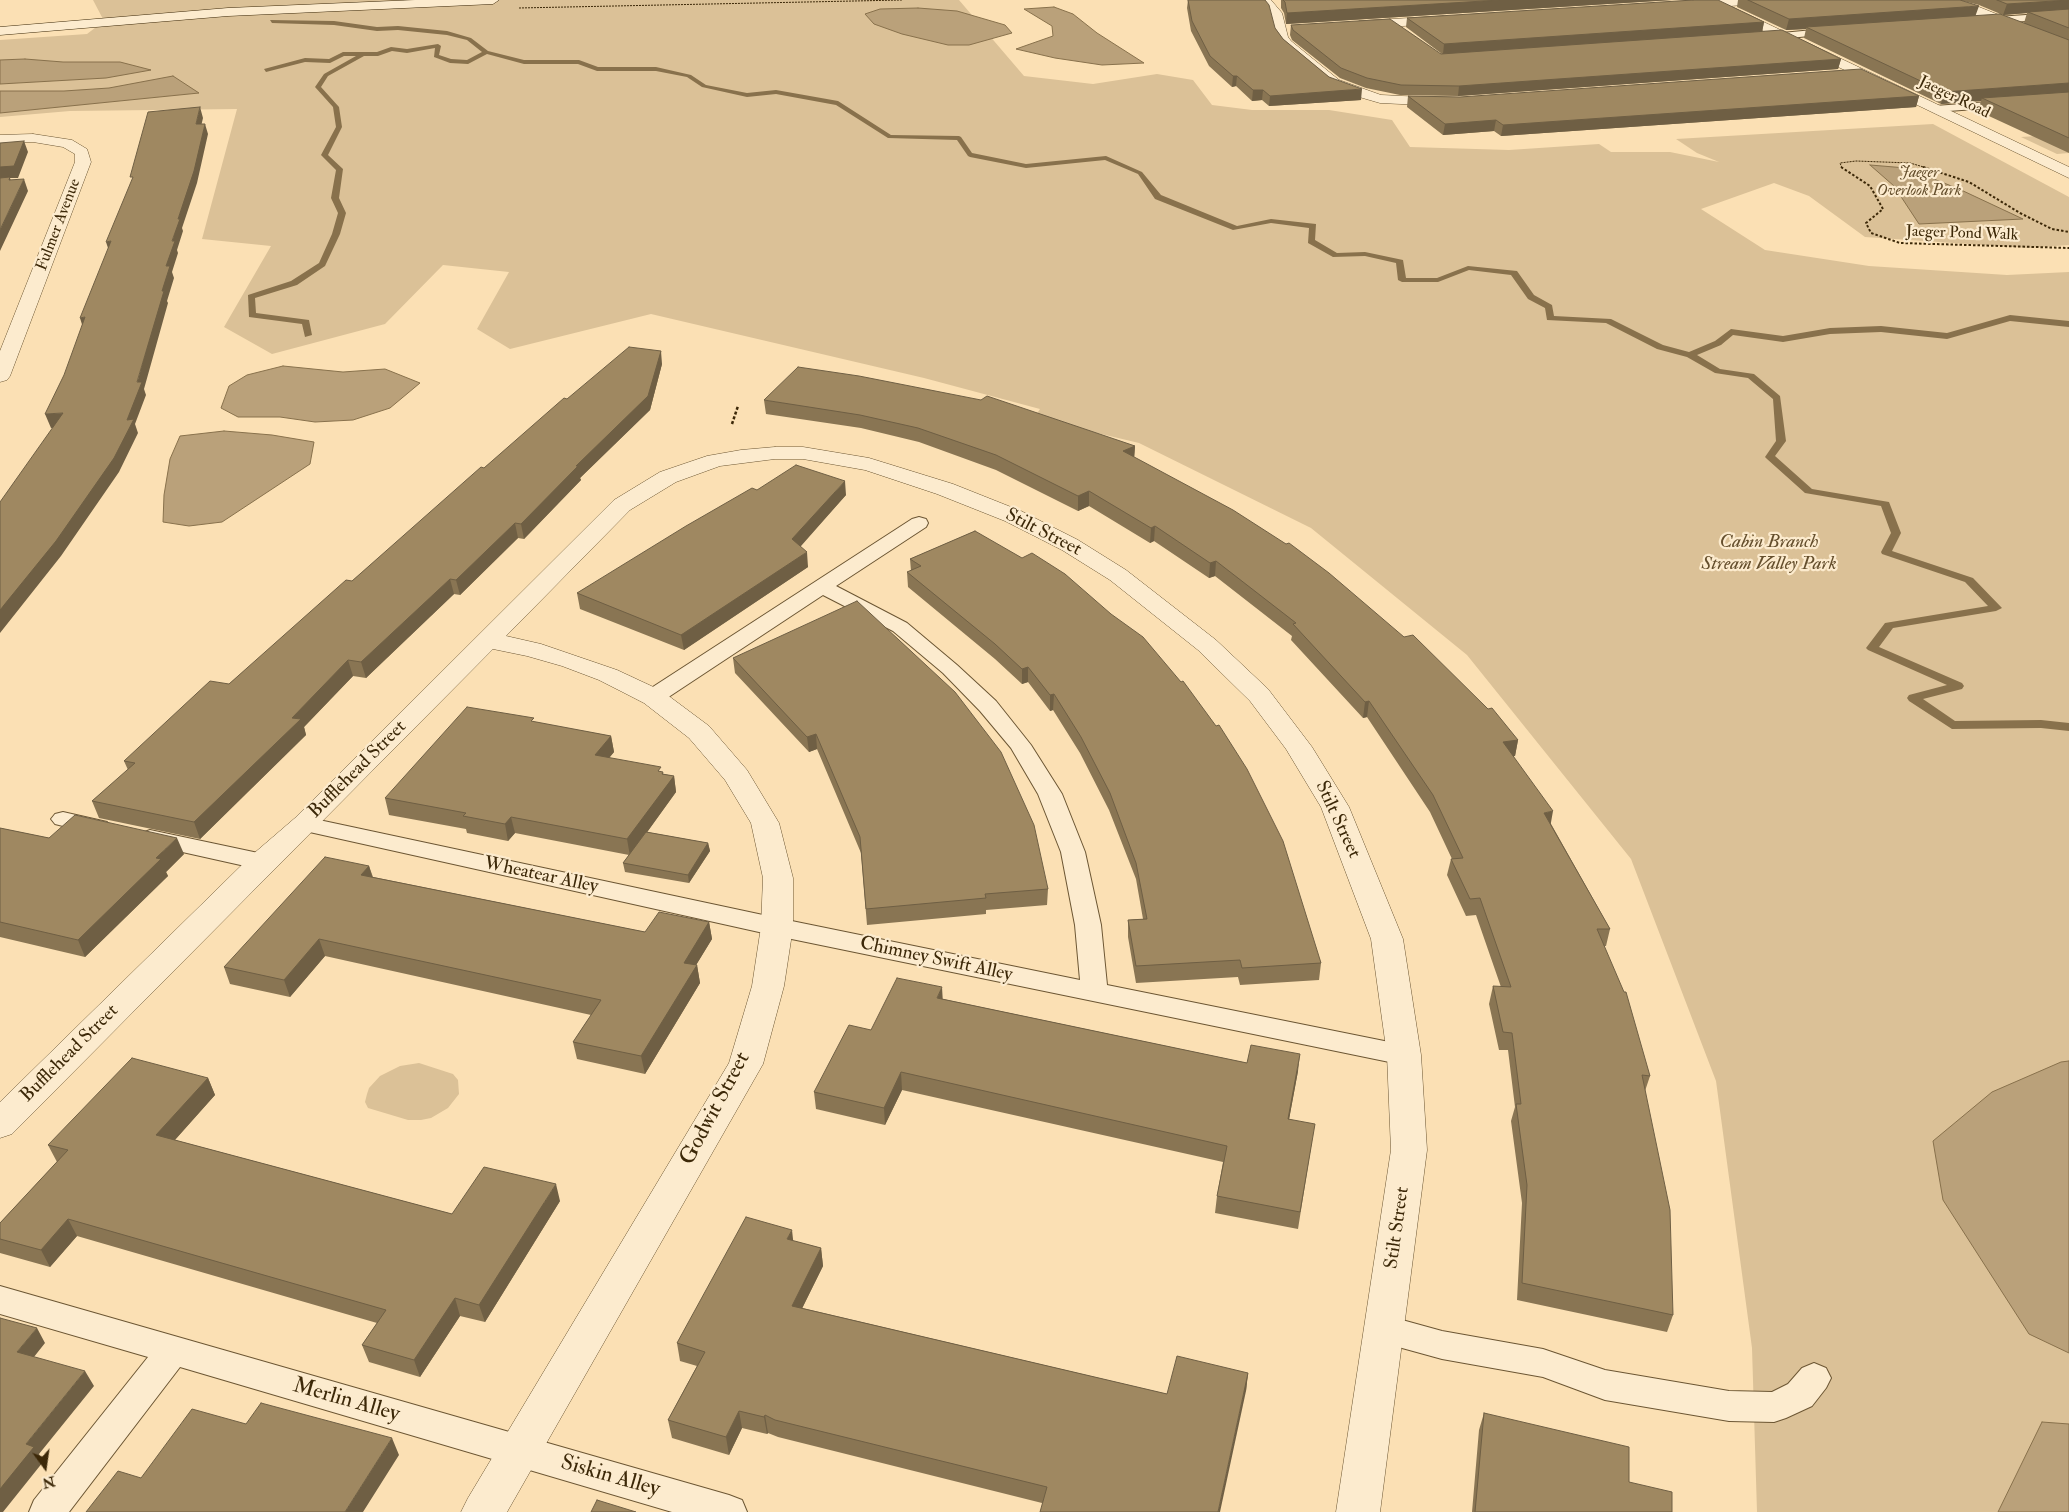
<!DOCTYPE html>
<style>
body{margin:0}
#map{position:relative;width:2069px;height:1512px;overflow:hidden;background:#fbe0b4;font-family:"IM FELL Double Pica",serif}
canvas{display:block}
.north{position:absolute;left:20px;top:1442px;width:50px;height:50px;-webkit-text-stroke:4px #fcebce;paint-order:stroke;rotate:166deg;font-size:14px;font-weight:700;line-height:20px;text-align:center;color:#3c2808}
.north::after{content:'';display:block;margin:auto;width:18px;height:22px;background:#3c2808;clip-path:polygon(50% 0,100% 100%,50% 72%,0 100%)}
</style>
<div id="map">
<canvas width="2069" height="1512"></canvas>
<div class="north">N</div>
</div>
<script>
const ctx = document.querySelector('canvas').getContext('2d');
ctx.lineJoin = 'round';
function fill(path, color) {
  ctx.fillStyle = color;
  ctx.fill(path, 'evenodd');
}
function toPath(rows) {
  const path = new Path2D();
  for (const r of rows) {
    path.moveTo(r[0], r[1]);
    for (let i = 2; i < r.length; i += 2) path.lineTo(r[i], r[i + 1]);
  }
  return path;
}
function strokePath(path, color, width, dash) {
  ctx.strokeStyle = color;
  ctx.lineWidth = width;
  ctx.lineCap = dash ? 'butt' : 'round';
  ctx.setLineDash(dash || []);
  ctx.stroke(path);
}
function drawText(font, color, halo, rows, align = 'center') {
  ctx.font = font + ' "IM FELL Double Pica",serif';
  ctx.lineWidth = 4.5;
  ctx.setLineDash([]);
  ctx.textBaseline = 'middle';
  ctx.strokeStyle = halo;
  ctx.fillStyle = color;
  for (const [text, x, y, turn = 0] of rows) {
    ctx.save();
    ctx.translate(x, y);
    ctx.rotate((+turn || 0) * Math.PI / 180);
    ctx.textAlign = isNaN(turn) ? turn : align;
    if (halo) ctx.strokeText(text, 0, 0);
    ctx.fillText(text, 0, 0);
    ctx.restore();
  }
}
fill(toPath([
 [93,0,959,0,1024,76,1093,84,1157,74,1193,80,1212,105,1252,110,1329,110,1392,120,1410,147,1509,150,1599,144,1611,152,1670,152,1719,162,1697,153,1676,139,1933,124,2069,197,2069,245,2028,248,1865,237,1809,196,1774,183,1701,209,1765,250,1869,266,2007,275,2069,272,2069,1512,1757,1512,1752,1348,1716,1081,1631,859,1467,655,1311,528,1139,443,1034,418,1040,409,924,378,651,314,510,349,477,329,509,272,443,265,385,324,272,354,224,327,271,246,202,239,237,109,70,111,0,117,0,40,87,34,104,21],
 [2069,134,2069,153,2057,154,2021,137],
 [419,1063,453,1074,458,1080,459,1094,448,1108,431,1118,421,1120,408,1120,368,1108,365,1102,367,1094,369,1088,380,1076,400,1066]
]), '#dbc197');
const water = toPath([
 [1054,7,1073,14,1097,33,1144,63,1102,65,1055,58,1016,49,1053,36,1052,26,1024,9,1054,7],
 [918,8,957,11,1005,25,1012,33,969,45,948,45,902,34,874,24,865,14,880,9,918,8],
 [25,59,63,62,120,62,151,70,106,78,0,84,0,60,25,59],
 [173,76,199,93,0,113,0,91,64,91,109,88,173,76],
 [1870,165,1906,168,1959,189,2023,219,1919,224,1894,186,1870,165],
 [283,366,343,372,385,369,420,383,390,408,353,420,315,422,280,417,238,417,221,408,229,386,247,375,283,366],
 [224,431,272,435,314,442,310,464,222,522,189,526,163,522,164,495,170,459,180,436,224,431],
 [2069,1061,2069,1353,2029,1334,1943,1200,1933,1141,1992,1092,2061,1062,2069,1061],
 [2042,1422,2069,1424,2069,1512,1998,1512,2042,1422]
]);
fill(water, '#baa17a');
strokePath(water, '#88714c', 1);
fill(toPath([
 [270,20,334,21,377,27,398,26,447,31,471,38,488,51,524,60,579,60,598,67,656,67,691,75,706,85,747,93,776,90,838,101,891,135,959,136,961,137,972,153,1026,164,1106,156,1142,172,1161,195,1237,226,1271,219,1316,224,1315,240,1337,253,1365,252,1403,260,1406,278,1437,278,1468,266,1517,271,1534,295,1552,305,1554,316,1611,319,1663,345,1689,352,1715,341,1731,329,1783,336,1830,328,1881,326,1947,333,2010,315,2069,321,2069,327,2010,321,1947,339,1881,332,1830,334,1783,342,1733,335,1721,345,1697,355,1720,369,1754,374,1780,396,1786,441,1775,456,1812,489,1889,502,1901,533,1892,551,1973,578,2002,608,1996,611,1893,628,1879,647,1962,683,1964,686,1962,689,1923,699,1955,721,2041,720,2069,723,2069,731,2041,728,1952,729,1909,701,1907,698,1909,695,1947,685,1868,650,1866,648,1885,623,1988,606,1965,582,1882,554,1881,552,1891,533,1881,506,1805,493,1767,459,1765,457,1776,441,1773,399,1748,378,1715,373,1687,357,1657,349,1606,323,1547,320,1545,308,1528,299,1511,275,1469,270,1438,282,1402,282,1398,280,1396,263,1365,256,1333,257,1308,243,1309,228,1271,223,1233,230,1155,199,1138,174,1105,160,1026,168,970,157,968,156,957,140,888,138,836,105,776,94,747,97,702,87,687,77,656,71,597,71,578,64,524,64,487,54,468,64,450,63,434,57,435,48,407,53,392,51,378,56,364,56,328,76,321,87,339,107,342,127,328,155,343,169,339,198,346,213,340,234,325,266,297,285,255,298,256,313,309,320,312,335,305,337,302,324,249,317,248,295,291,281,319,263,332,234,338,213,331,198,336,170,321,155,336,127,333,107,315,87,324,74,356,56,344,56,330,63,305,62,266,72,264,69,305,58,329,59,343,52,377,52,391,47,407,49,438,44,441,46,439,55,451,59,467,60,482,52,467,40,447,35,398,30,377,31,334,25,272,23,270,20]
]), '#88714c');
const lane = toPath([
 [2069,12,2069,18,1983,24,1978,21,1983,18,2069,12],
 [1834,28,1839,31,1838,33,1761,41,1756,38,1761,35,1834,28],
 [2069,96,2069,102,1935,112,1929,109,1935,106,2069,96],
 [919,517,926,519,928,523,926,527,836,586,907,623,957,665,996,701,1031,745,1062,794,1085,852,1101,925,1107,985,1404,1045,1414,1048,1418,1055,1414,1062,1404,1065,777,936,305,831,297,829,293,824,297,819,305,817,777,918,1080,980,1075,925,1061,852,1038,794,1011,748,980,711,943,673,893,631,823,595,661,702,653,703,645,702,642,697,645,692,912,519,919,517],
 [63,812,107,822,111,827,107,832,99,835,55,824,51,819,55,814,63,812],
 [150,830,263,854,272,856,275,862,272,868,263,870,142,843,138,838,142,833,150,830],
 [0,1286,729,1495,742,1500,747,1512,672,1512,180,1367,69,1512,29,1512,34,1500,148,1357,0,1314,0,1286],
 [1384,1315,1442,1331,1543,1349,1605,1370,1729,1391,1772,1392,1788,1384,1802,1368,1814,1363,1826,1368,1831,1378,1826,1388,1812,1406,1786,1418,1774,1422,1729,1421,1605,1400,1543,1377,1442,1359,1384,1343,1373,1339,1368,1329,1373,1319,1384,1315]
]);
const street = toPath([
 [1259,0,1271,0,1282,13,1288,37,1291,41,1339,80,1381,95,1444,98,1451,102,1444,106,1380,103,1342,92,1329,86,1283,47,1276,37,1270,14,1259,0],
 [1707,0,1765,0,1759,4,1686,9,1680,5,1686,1,1707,0],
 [1932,0,1951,0,1979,7,2069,43,2069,51,1971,13,1934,2,1932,0],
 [1730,6,2069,167,2069,178,1726,13,1724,10,1730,6],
 [1443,16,1447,17,1449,20,1447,23,1359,29,1353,25,1359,21,1443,16],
 [33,134,72,140,87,149,91,162,10,376,7,380,0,382,0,351,75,162,75,154,63,147,33,142,0,143,0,135,33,134],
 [775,447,803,447,869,458,953,484,1021,511,1078,540,1126,570,1216,640,1268,689,1312,747,1349,807,1403,939,1421,1055,1427,1150,1380,1512,1336,1512,1391,1150,1387,1055,1371,939,1321,807,1286,749,1250,701,1198,650,1110,580,1062,550,1005,521,937,494,865,470,803,459,775,459,720,466,676,482,630,510,506,636,541,644,617,670,662,691,709,726,747,770,779,823,793,878,793,927,784,986,763,1064,507,1512,461,1512,468,1498,729,1063,752,986,761,927,763,878,751,823,725,780,689,738,644,703,599,680,562,666,527,656,493,649,12,1134,0,1138,0,1102,252,855,295,818,614,500,660,472,707,456,741,450,775,447]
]);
const secondary = toPath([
 [415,0,499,0,493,4,228,16,0,35,0,27,228,8,415,0]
]);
strokePath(lane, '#6c5633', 2);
strokePath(street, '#6c5633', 1);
strokePath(secondary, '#3c2808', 1);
strokePath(toPath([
 [519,8,902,0],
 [1842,168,1840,163,1856,161,1910,163,1927,168]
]), '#3c2808', 1, [2, 1]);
strokePath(toPath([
 [1841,167,1870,186,1883,209,1866,223,1871,233,1900,243,2069,248],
 [1923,167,1969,182,2020,213,2052,229,2069,232]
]), '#3c2808', 2, [2.5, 2]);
strokePath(toPath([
 [732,424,738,406]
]), '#3c2808', 2.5, [3, 2]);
fill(lane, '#fcebce');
fill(street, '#fcebce');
fill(secondary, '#fcebce');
fill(toPath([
 [1188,0,1275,28,1283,39,1329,77,1361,100,1269,106,1262,100,1252,101,1236,86,1232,87,1209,66,1191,31,1187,8],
 [1281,0,1672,0,1286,24,1284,13,1281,8],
 [1738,0,2069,0,2069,153,1978,111,1981,101,1941,104,1804,38,1806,29,1786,30,1737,7],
 [1963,1,1979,5,2003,15,2027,13,2024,23,1976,16],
 [1407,18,1764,22,1762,32,1841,59,1838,69,1458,96,1400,95,1366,88,1340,78,1292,40,1290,35,1291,25,1442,54,1406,27],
 [1408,96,1460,97,1919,96,1916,107,1501,136,1494,131,1443,135,1407,107],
 [662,364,650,410,580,478,581,480,524,539,518,538,460,595,454,594,366,678,353,676,304,727,306,735,200,839,99,818,92,801,128,770,124,761,229,684,352,581,484,468,567,399],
 [764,400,1135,446,1134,458,1518,740,1515,756,1513,756,1610,929,1606,946,1604,946,1650,1076,1645,1091,1673,1315,1667,1332,1517,1300,1522,1203,1511,1121,1515,1107,1508,1050,1499,1050,1489,1004,1493,986,1501,987,1476,915,1466,916,1447,875,1451,859,1452,859,1430,812,1367,717,1363,718,1291,640,1292,636,1215,576,1209,578,1154,541,1150,543,1089,506,1078,511,996,470,919,442,861,428,766,414],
 [757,490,846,495,800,546,808,567,684,650,580,609,577,593],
 [975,531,1321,963,1319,980,1240,985,1238,977,1136,983,1128,937,1128,920,1143,919,1136,879,1109,810,1080,753,1053,710,1050,711,1028,682,1022,684,995,659,908,587,907,572,911,571,910,559],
 [733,658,1048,889,1047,905,986,910,986,914,867,925,861,853,817,749,809,752,735,673],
 [534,722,611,736,614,752,609,758,661,772,663,774,674,776,676,792,647,832,708,843,710,851,689,883,625,872,623,863,629,855,515,833,508,841,467,833,466,829,389,815,385,798],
 [0,828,49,838,184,854,166,872,168,876,85,957,0,937],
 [369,866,373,877,645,932,709,922,712,939,696,965,697,965,700,983,645,1074,577,1059,573,1042,591,1015,325,956,290,997,230,984,224,967],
 [943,999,1247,1063,1298,1071,1289,1119,1312,1141,1298,1229,1215,1213,1217,1196,1223,1162,902,1090,885,1125,816,1109,814,1092,871,1030],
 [208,1078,215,1095,175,1140,452,1214,560,1201,485,1322,460,1316,420,1377,369,1362,362,1345,377,1323,77,1236,50,1267,0,1253,0,1223,57,1162,48,1145],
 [794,1241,821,1248,823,1266,802,1308,1167,1394,1248,1373,1246,1391,1042,1503,778,1437,768,1433,767,1434,742,1428,729,1455,672,1438,668,1420,697,1366,680,1361,677,1343],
 [1484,1413,1629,1482,1672,1512,1472,1512,1479,1430]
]), '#897553');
fill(toPath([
 [1500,0,1672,0,1286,24,1287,13],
 [2069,0,2069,11,2028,12,2027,13,2003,15,2007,4],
 [1979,6,1975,17,1806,27,1806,29,1786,30,1789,19],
 [1764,22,1762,32,1443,54,1444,44],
 [1841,59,1838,69,1458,96,1459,86],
 [1233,76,1237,76,1236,86,1232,87],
 [2069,83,2069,95,1982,98,1981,101,1941,104,1944,92],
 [1362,89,1361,100,1269,106,1270,96],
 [1253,90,1263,90,1262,100,1252,101],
 [1919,96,1916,107,1501,136,1503,125],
 [200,107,203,118,199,135,196,124],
 [1496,120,1494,131,1443,135,1445,124],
 [205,124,208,134,197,183,182,228,183,231,177,250,178,253,172,272,174,278,167,301,168,303,144,389,146,395,135,424,138,433,119,472,61,556,0,633,0,610,127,420,162,291,166,266,178,219],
 [24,141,28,152,18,178,10,178,14,189,0,179,0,167],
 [24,179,28,191,0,251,0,230],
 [111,241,110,254,106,242],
 [85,317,84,331,80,318],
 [661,351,662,364,650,410,580,478,581,480,524,539,521,524,576,466],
 [63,413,68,427,51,428,45,414],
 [1135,446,1134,460,1123,451],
 [845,481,846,495,794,554,792,539],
 [1089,491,1089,506,1078,511,1078,496],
 [515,523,518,538,460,595,456,580],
 [1155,526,1154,541,1150,543,1151,528],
 [807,552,808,567,684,650,681,635],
 [1216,561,1215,576,1209,578,1210,563],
 [450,579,454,594,366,678,361,662],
 [348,660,353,676,304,727,306,735,200,839,194,822,292,718],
 [1028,667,1028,682,1022,684,1022,669],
 [1054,694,1053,710,1050,711,1050,695],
 [1369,701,1367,717,1363,718,1365,702],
 [816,734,817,749,809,752,807,737],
 [611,736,614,752,598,771,595,755],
 [1518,740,1515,756,1499,759,1503,742],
 [663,772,665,787,674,776,676,792,630,856,627,839],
 [1553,811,1550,828,1544,813],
 [511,817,515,833,508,841,505,824],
 [177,838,184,854,166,872,168,876,85,957,78,940,156,858],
 [708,843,710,851,689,883,688,875],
 [369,866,374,883,361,875],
 [709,922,712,939,687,980,684,963],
 [319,939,325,956,290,997,284,980],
 [697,965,700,983,645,1074,641,1056],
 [942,987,943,1004,937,998],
 [1300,1054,1298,1071,1286,1136,1288,1119],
 [901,1072,902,1090,885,1125,884,1108],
 [208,1078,215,1095,164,1152,156,1135],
 [556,1184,560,1201,485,1322,479,1305],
 [68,1219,77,1236,50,1267,41,1250],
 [792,1230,794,1248,787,1239],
 [821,1248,823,1266,795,1323,792,1306],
 [455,1298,460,1316,420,1377,414,1360],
 [37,1328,45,1343,26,1367,17,1352],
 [85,1371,94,1386,39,1454,43,1462,3,1512,0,1512,0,1489,26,1444],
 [1248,1373,1246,1391,1220,1512,1218,1512],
 [739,1411,742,1428,729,1455,726,1437],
 [765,1415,768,1433,767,1434,764,1417],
 [392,1438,399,1455,363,1512,345,1512]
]), '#6f5f44');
const building = toPath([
 [1188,0,1265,0,1269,5,1275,28,1283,39,1329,77,1362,89,1270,96,1263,90,1253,90,1237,76,1233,76,1210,56,1192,21,1188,0],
 [1283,0,1500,0,1287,13,1285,2,1283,0],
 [1693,0,1718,0,1764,22,1444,44,1407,18,1693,0],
 [1748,0,1960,0,1979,6,1789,19,1748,0],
 [1997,0,2069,0,2007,4,1997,0],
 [2069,9,2069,28,2028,12,2069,9],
 [2000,14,2069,40,2069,83,1944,92,1806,27,2000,14],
 [1390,19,1441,54,1782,30,1841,59,1459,86,1401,85,1367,78,1341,68,1293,30,1291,25,1390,19],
 [1861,69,1919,96,1503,125,1496,120,1445,124,1408,96,1460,97,1861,69],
 [2069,92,2069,138,1982,98,2069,92],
 [200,107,196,124,205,124,194,171,178,219,180,219,172,241,175,241,166,266,170,266,162,291,164,291,137,382,142,382,127,420,134,419,114,458,56,541,0,610,0,502,63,413,45,414,64,375,85,317,80,318,111,241,106,242,133,177,130,177,148,112,200,107],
 [24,141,14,166,0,167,0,143,24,141],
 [10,177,9,180,24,179,0,230,0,178,10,177],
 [629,347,661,351,648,396,576,466,578,466,521,524,515,523,456,580,450,579,361,662,348,660,292,718,301,719,194,822,92,801,135,763,124,761,210,681,229,684,346,580,352,581,481,467,484,468,564,398,567,399,629,347],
 [798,367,859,376,981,400,987,396,1135,446,1123,451,1233,510,1286,544,1289,543,1329,573,1404,637,1413,635,1488,709,1492,708,1518,740,1503,742,1553,811,1544,813,1610,929,1597,929,1624,992,1626,992,1650,1076,1642,1075,1670,1210,1673,1315,1522,1283,1527,1185,1516,1104,1521,1104,1512,1033,1503,1032,1493,986,1511,987,1480,898,1470,899,1451,859,1463,858,1433,795,1369,701,1365,702,1293,624,1296,623,1216,561,1210,563,1155,526,1151,528,1089,491,1078,496,996,455,918,428,860,415,764,400,798,367],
 [796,465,845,481,792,539,807,552,681,635,577,593,686,526,752,488,757,490,796,465],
 [975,531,1022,558,1032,553,1065,574,1111,614,1143,637,1181,682,1183,681,1216,726,1219,725,1247,769,1283,841,1321,963,1242,968,1240,960,1136,966,1128,920,1147,919,1136,863,1110,793,1081,737,1054,694,1050,695,1028,667,1022,669,995,644,907,572,921,566,910,559,975,531],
 [857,601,955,692,1001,752,1034,825,1048,889,985,894,986,898,866,909,860,837,816,734,807,737,733,658,857,601],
 [467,707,534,718,531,721,611,736,595,755,661,767,658,771,663,772,662,774,674,776,627,839,511,817,505,824,463,816,466,813,385,798,467,707],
 [75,815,177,838,156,858,161,859,78,940,0,922,0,828,49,838,75,815],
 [646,832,708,843,688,875,623,863,646,832],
 [325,857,369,866,361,875,645,932,659,912,709,922,684,963,697,965,641,1056,573,1042,601,1000,319,939,284,980,224,967,325,857],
 [897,978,942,987,937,998,1247,1063,1251,1045,1300,1054,1288,1119,1315,1124,1300,1212,1217,1196,1227,1146,901,1072,884,1108,814,1092,849,1025,871,1030,897,978],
 [132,1058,208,1078,156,1135,452,1214,484,1167,556,1184,479,1305,455,1298,414,1360,362,1345,386,1310,68,1219,41,1250,0,1239,0,1223,68,1150,48,1145,132,1058],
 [746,1217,792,1230,787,1239,821,1248,792,1306,1167,1394,1177,1356,1248,1373,1218,1512,1040,1512,1047,1487,775,1420,765,1415,764,1417,739,1411,726,1437,668,1420,705,1352,677,1343,746,1217],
 [0,1318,37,1328,17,1352,85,1371,26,1444,34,1447,0,1489,0,1318],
 [261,1403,392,1438,345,1512,86,1512,118,1471,141,1478,192,1409,246,1424,261,1403],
 [1484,1413,1629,1447,1629,1482,1672,1492,1672,1512,1475,1512,1484,1413],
 [597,1500,636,1512,591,1512,597,1500]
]);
fill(building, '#9f8861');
strokePath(building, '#6f5f44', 1);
drawText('16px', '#3c2808', '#fcebce', [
 ["Jaeger Road",1954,98,26],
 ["Fulmer Avenue",59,225,-69],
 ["Jaeger Pond Walk",1962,234,2]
]);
drawText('italic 16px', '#644e2c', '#fcebce', [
 ["Jaeger",1919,174],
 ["Overlook Park",1919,192]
]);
drawText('19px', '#3c2808', '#fcebce', [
 ["Stilt Street",1043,533,27],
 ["Bufflehead Street",358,770,-45],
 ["Stilt Street",1337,820,65],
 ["Wheatear Alley",541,876,12],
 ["Chimney Swift Alley",936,960,12],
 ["Bufflehead Street",70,1054,-45],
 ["Stilt Street",1398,1228,-82]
]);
drawText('italic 19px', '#644e2c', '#fcebce', [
 ["Cabin Branch",1769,543],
 ["Stream Valley Park",1769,565]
]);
drawText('22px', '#3c2808', '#fcebce', [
 ["Godwit Street",716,1109,-62],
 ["Merlin Alley",346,1401,16],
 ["Siskin Alley",610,1477,16]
]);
</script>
